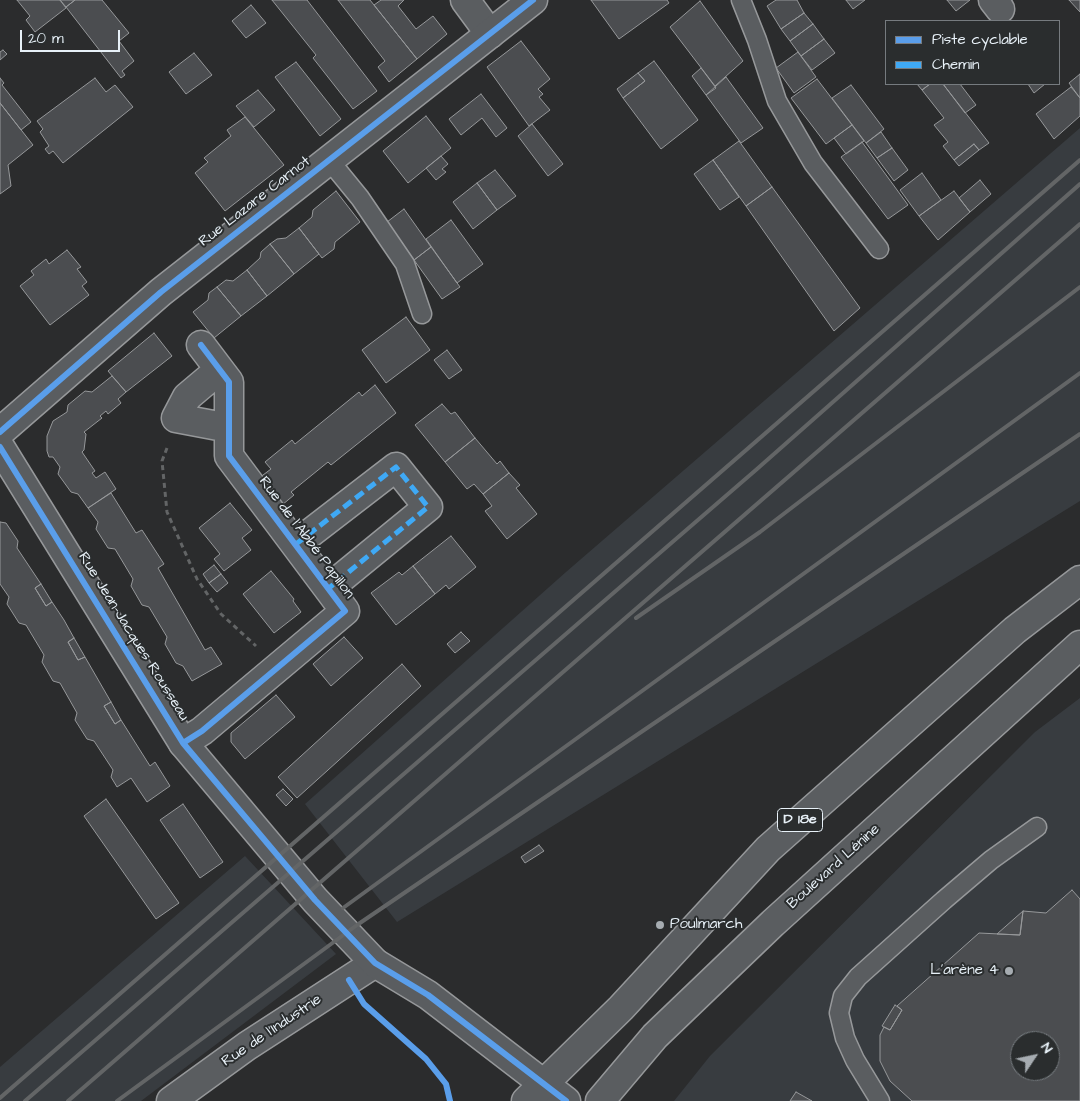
<!DOCTYPE html>
<meta charset="utf-8">
<style>
body{margin:0}
#map{position:relative;width:1080px;height:1101px;overflow:hidden;background:#2b2c2d;font-family:"Architects Daughter",sans-serif}
canvas{display:block}
.legend{position:absolute;left:885px;top:20px;width:175px;height:65px;box-sizing:border-box;background:#2a2d2e;border:1px solid #767b7f;margin:0;padding:6px 9px;list-style:none;font-size:15px;color:#e8f1f8}
.legend li{display:flex;align-items:center;gap:10px;height:25px}
.legend b{width:25px;border:1px solid #767b7f}
.north{position:absolute;left:1010px;top:1031px;width:50px;height:50px;box-sizing:border-box;background:#2a2d2e;border:1px solid #767b7f;border-radius:50%;rotate:56deg;font-size:14px;font-weight:700;line-height:20px;text-align:center;color:#e8f1f8}
.north::after{content:'';display:block;margin:auto;width:18px;height:22px;background:#a6acb1;clip-path:polygon(50% 0,100% 100%,50% 72%,0 100%)}
.scale{position:absolute;left:20px;top:30px;width:100px;height:22px;box-sizing:border-box;border:2px solid #e8f1f8;border-top:0;padding-left:6px;font-size:15px;line-height:18px;white-space:nowrap;color:#e8f1f8;-webkit-text-stroke:4px #2a2d2e;paint-order:stroke}
</style>
<div id="map">
<canvas width="1080" height="1101"></canvas>
<ul class="legend">
<li><b style="height:6px;background:#5a9eea"></b>Piste cyclable</li>
<li><b style="height:6px;background:#3fa9f5"></b>Chemin</li>
</ul>
<div class="north">N</div>
<div class="scale">20 m</div>
</div>
<script>
const ctx = document.querySelector('canvas').getContext('2d');
ctx.lineJoin = 'round';
function fill(path, color) {
  ctx.fillStyle = color;
  ctx.fill(path, 'evenodd');
}
function toPath(rows) {
  const path = new Path2D();
  for (const r of rows) {
    path.moveTo(r[0], r[1]);
    for (let i = 2; i < r.length; i += 2) path.lineTo(r[i], r[i + 1]);
  }
  return path;
}
function strokePath(path, color, width, dash) {
  ctx.strokeStyle = color;
  ctx.lineWidth = width;
  ctx.lineCap = dash ? 'butt' : 'round';
  ctx.setLineDash(dash || []);
  ctx.stroke(path);
}
function drawText(font, color, halo, rows, align = 'center') {
  ctx.font = font + ' "Architects Daughter",sans-serif';
  ctx.lineWidth = 4;
  ctx.setLineDash([]);
  ctx.textBaseline = 'middle';
  ctx.strokeStyle = halo;
  ctx.fillStyle = color;
  for (const [text, x, y, turn = 0] of rows) {
    ctx.save();
    ctx.translate(x, y);
    ctx.rotate((+turn || 0) * Math.PI / 180);
    ctx.textAlign = isNaN(turn) ? turn : align;
    if (halo) ctx.strokeText(text, 0, 0);
    ctx.fillText(text, 0, 0);
    ctx.restore();
  }
}
fill(toPath([
 [1080,128,1080,501,397,922,305,804,566,572],
 [1080,698,1080,1101,674,1101,710,1056,1035,732],
 [1020,1041,1050,1041,1050,1071,1020,1071],
 [245,856,336,954,141,1101,0,1101,0,1067]
]), '#383c40');
const building = toPath([
 [17,0,60,0,66,8,35,32,26,20,30,16,17,0],
 [60,0,75,0,66,7,60,0],
 [75,0,102,0,129,33,119,41,134,61,122,71,125,75,121,78,66,7,75,0],
 [272,0,307,0,377,91,353,109,313,58,316,55,272,0],
 [338,0,370,0,417,59,389,82,378,67,385,61,338,0],
 [381,0,404,0,398,6,416,29,433,16,447,34,417,59,374,5,381,0],
 [591,0,667,0,669,3,619,39,591,0],
 [776,0,797,0,804,13,781,29,767,6,776,0],
 [846,0,865,0,853,9,846,0],
 [947,0,970,0,956,11,947,0],
 [1069,0,1080,0,1080,12,1069,0],
 [700,1,743,61,715,86,670,27,700,1],
 [251,5,266,23,246,38,232,21,251,5],
 [804,13,813,24,790,41,781,29,804,13],
 [813,24,824,39,801,56,790,41,813,24],
 [824,39,835,53,812,70,801,56,824,39],
 [521,41,550,79,538,89,543,94,539,97,550,110,529,126,487,67,521,41],
 [3,50,7,54,0,60,0,52,3,50],
 [798,52,816,77,794,93,776,68,798,52],
 [194,53,212,75,186,94,169,72,194,53],
 [654,61,698,120,661,149,623,98,645,81,638,73,654,61],
 [296,62,341,119,320,136,275,77,296,62],
 [701,68,716,88,706,95,692,76,701,68],
 [638,73,645,81,623,98,617,89,638,73],
 [1080,74,1080,98,1069,83,1080,74],
 [726,77,763,128,741,143,706,95,726,77],
 [0,78,4,83,2,85,31,122,21,130,0,103,0,78],
 [95,78,106,92,115,85,133,107,63,163,53,151,49,154,45,149,49,146,40,132,43,129,37,121,95,78],
 [817,79,852,125,826,144,791,98,817,79],
 [917,84,930,84,922,90,917,84],
 [930,84,943,84,989,143,979,150,974,144,954,160,943,146,948,142,934,125,944,118,922,90,930,84],
 [943,84,960,84,976,105,965,113,943,84],
 [1028,84,1045,84,1034,93,1028,84],
 [851,85,884,129,866,143,832,98,851,85],
 [1071,87,1080,98,1080,116,1054,139,1036,114,1071,87],
 [258,90,275,110,254,127,236,106,258,90],
 [481,94,507,128,496,137,482,118,461,135,449,119,481,94],
 [0,103,33,145,8,165,11,186,0,194,0,103],
 [426,116,451,148,408,183,383,151,426,116],
 [245,117,284,165,225,211,195,173,208,162,204,158,231,136,227,130,245,117],
 [532,124,563,164,548,176,518,136,532,124],
 [852,125,864,141,846,154,834,138,852,125],
 [881,132,892,148,877,158,866,143,881,132],
 [739,141,772,187,746,206,713,160,739,141],
 [862,142,908,205,888,219,841,157,862,142],
 [974,144,979,150,959,166,954,160,974,144],
 [892,148,908,170,894,181,877,158,892,148],
 [441,156,448,164,442,169,446,172,436,180,426,168,441,156],
 [713,160,739,197,720,210,694,174,713,160],
 [495,170,516,196,497,210,477,183,495,170],
 [922,173,941,200,919,216,900,190,922,173],
 [980,180,991,194,970,212,959,198,980,180],
 [477,183,497,210,473,229,453,202,477,183],
 [772,187,860,308,834,331,746,206,772,187],
 [336,191,360,222,335,242,334,249,322,258,299,228,312,217,313,210,336,191],
 [954,191,970,212,938,240,919,216,954,191],
 [404,209,431,247,414,260,387,222,404,209],
 [451,220,483,264,457,283,426,239,451,220],
 [299,228,319,254,294,274,270,244,277,239,286,238,299,228],
 [270,244,294,274,267,296,247,270,260,258,261,252,270,244],
 [431,247,460,287,442,299,414,260,431,247],
 [67,250,81,267,77,269,87,282,82,286,89,295,50,325,20,286,34,275,31,271,46,259,49,264,67,250],
 [247,270,267,296,241,316,217,287,226,280,233,281,247,270],
 [217,287,241,316,214,338,193,312,208,300,209,293,217,287],
 [406,317,430,350,386,383,362,350,406,317],
 [154,333,172,356,126,392,108,371,154,333],
 [447,350,462,370,449,379,434,360,447,350],
 [112,376,126,392,118,399,121,403,108,414,106,411,100,416,102,418,84,432,86,434,84,450,82,452,95,471,92,473,96,478,105,472,116,489,88,508,78,494,71,492,58,474,60,467,53,457,49,457,47,451,47,436,53,421,67,412,68,405,85,391,92,392,112,376],
 [375,385,396,413,331,465,328,462,291,492,294,495,282,505,259,478,271,469,265,462,292,440,295,444,359,392,362,396,375,385],
 [442,404,451,414,455,412,475,438,445,462,415,425,442,404],
 [475,438,497,464,500,461,509,473,483,494,474,484,467,489,445,462,475,438],
 [509,473,520,485,516,488,537,514,507,539,485,511,492,506,483,494,509,473],
 [111,493,136,533,142,530,164,564,158,568,205,650,211,647,222,664,192,681,183,666,176,663,165,644,167,637,149,607,142,605,131,586,133,579,115,549,108,548,96,529,98,522,88,508,111,493],
 [230,503,252,530,242,538,251,550,224,571,214,559,220,554,199,528,230,503],
 [0,522,6,523,18,541,17,548,41,584,35,588,46,606,52,602,64,620,74,638,68,642,78,660,85,657,111,702,104,706,115,724,121,720,150,766,155,762,170,786,147,802,131,778,117,787,111,777,113,770,94,741,87,739,75,720,77,713,60,683,53,681,42,662,44,655,26,625,19,623,7,604,9,597,0,584,0,522],
 [451,536,476,567,449,589,446,585,435,594,413,566,451,536],
 [214,565,221,574,209,583,203,574,214,565],
 [413,566,435,594,396,625,371,593,399,572,402,575,413,566],
 [271,571,294,599,293,601,301,612,274,633,243,594,271,571],
 [221,574,228,583,217,592,209,583,221,574],
 [41,584,52,602,46,606,35,588,41,584],
 [461,632,470,641,455,653,447,644,461,632],
 [344,637,363,658,331,686,313,664,344,637],
 [74,638,85,657,78,660,68,642,74,638],
 [402,664,421,686,297,798,278,777,402,664],
 [276,695,295,717,245,759,231,742,231,733,276,695],
 [111,702,121,720,115,724,104,706,111,702],
 [283,789,293,799,286,806,276,795,283,789],
 [106,799,179,903,156,919,84,816,106,799],
 [183,804,223,862,200,878,160,820,183,804],
 [539,845,544,851,525,863,521,857,539,845],
 [1072,890,1080,899,1080,1101,912,1101,890,1081,880,1061,880,1035,884,1027,890,1030,902,1010,897,1006,979,933,1020,935,1023,911,1046,913,1072,890],
 [1020,1041,1050,1041,1050,1071,1020,1071,1020,1041],
 [1023,911,1020,935,997,934,1023,911],
 [895,1005,902,1010,890,1030,882,1026,895,1005],
 [796,1092,812,1101,790,1101,796,1092]
]);
fill(building, '#4b4d50');
strokePath(building, '#96989a', 1);
const service = toPath([
 [741,0,757,40,777,101,813,163,879,249],
 [329,160,360,198,405,264,422,314],
 [880,1101,855,1060,845,1038,839,1013,843,996,858,977,944,900,991,860,1037,827]
]);
const minor = toPath([
 [465,0,490,34],
 [993,0,1000,9],
 [219,370,187,397,176,418,229,428],
 [296,544,396,467,428,507,329,588],
 [183,743,202,731,345,611,229,456,229,382,201,345],
 [171,1101,247,1046,375,963]
]);
const tertiary = toPath([
 [0,432,161,292,533,0],
 [0,447,183,743,315,900,375,963,428,995,566,1101]
]);
const primary = toPath([
 [526,1101,621,1008,768,849,1015,630,1080,580],
 [600,1101,655,1036,773,923,1080,645]
]);
strokePath(service, '#96989a', 21);
strokePath(minor, '#96989a', 31);
strokePath(tertiary, '#96989a', 31);
strokePath(primary, '#96989a', 31);
strokePath(toPath([
 [167,448,162,461,167,512,197,579,221,614,256,646]
]), '#636566', 3, [5, 4]);
strokePath(service, '#5a5d60', 18);
strokePath(minor, '#5a5d60', 28);
strokePath(tertiary, '#5a5d60', 28);
strokePath(primary, '#5a5d60', 28);
strokePath(toPath([
 [636,618,760,532,1080,287],
 [343,908,1080,373],
 [0,1098,1080,160],
 [25,1101,757,469,1080,184],
 [68,1101,1080,224],
 [117,1101,357,925,1080,434]
]), '#636566', 4);
strokePath(toPath([
 [296,544,396,467,428,507,329,588]
]), '#3fa9f5', 5, [10, 5]);
strokePath(toPath([
 [0,432,161,292,533,0],
 [0,447,183,743,315,900,375,963,428,995,566,1101],
 [183,743,202,731,345,611,229,456,229,382,201,345],
 [349,980,364,1004,426,1059,446,1084,450,1101]
]), '#5a9eea', 6);
for (const [x, y, r, color] of [
 [660,925,5,"#a6acb1"],
 [1009,971,5,"#a6acb1"]
]) {
  const dot = new Path2D();
  dot.arc(x, y, r, 0, 2 * Math.PI);
  ctx.fillStyle = color;
  ctx.fill(dot);
  strokePath(dot, '#2a2d2e', 2);
}
for (const [x, y, w] of [
 [800,820,45]
]) {
  const box = new Path2D();
  box.roundRect(x - w / 2, y - 11.5, w, 23, 4);
  ctx.fillStyle = '#2a2d2e';
  ctx.fill(box);
  strokePath(box, '#e8f1f8', 1);
}
drawText('bold 14px', '#e8f1f8', null, [
 ["D 18e",800,820]
]);
drawText('15px', '#e8f1f8', '#2a2d2e', [
 ["Rue Lazare Carnot",255,202,-38],
 ["Rue de l'Abbé Papillon",306,538,53],
 ["Rue Jean-Jacques Rousseau",133,637,58],
 ["Boulevard Lénine",834,867,-42],
 ["Rue de l'Industrie",272,1031,-34]
]);
drawText('15px', '#e8f1f8', '#2a2d2e', [
 ["Poulmarch",670,925],
 ["L'arène 4",999,971,"right"]
], 'left');
</script>
